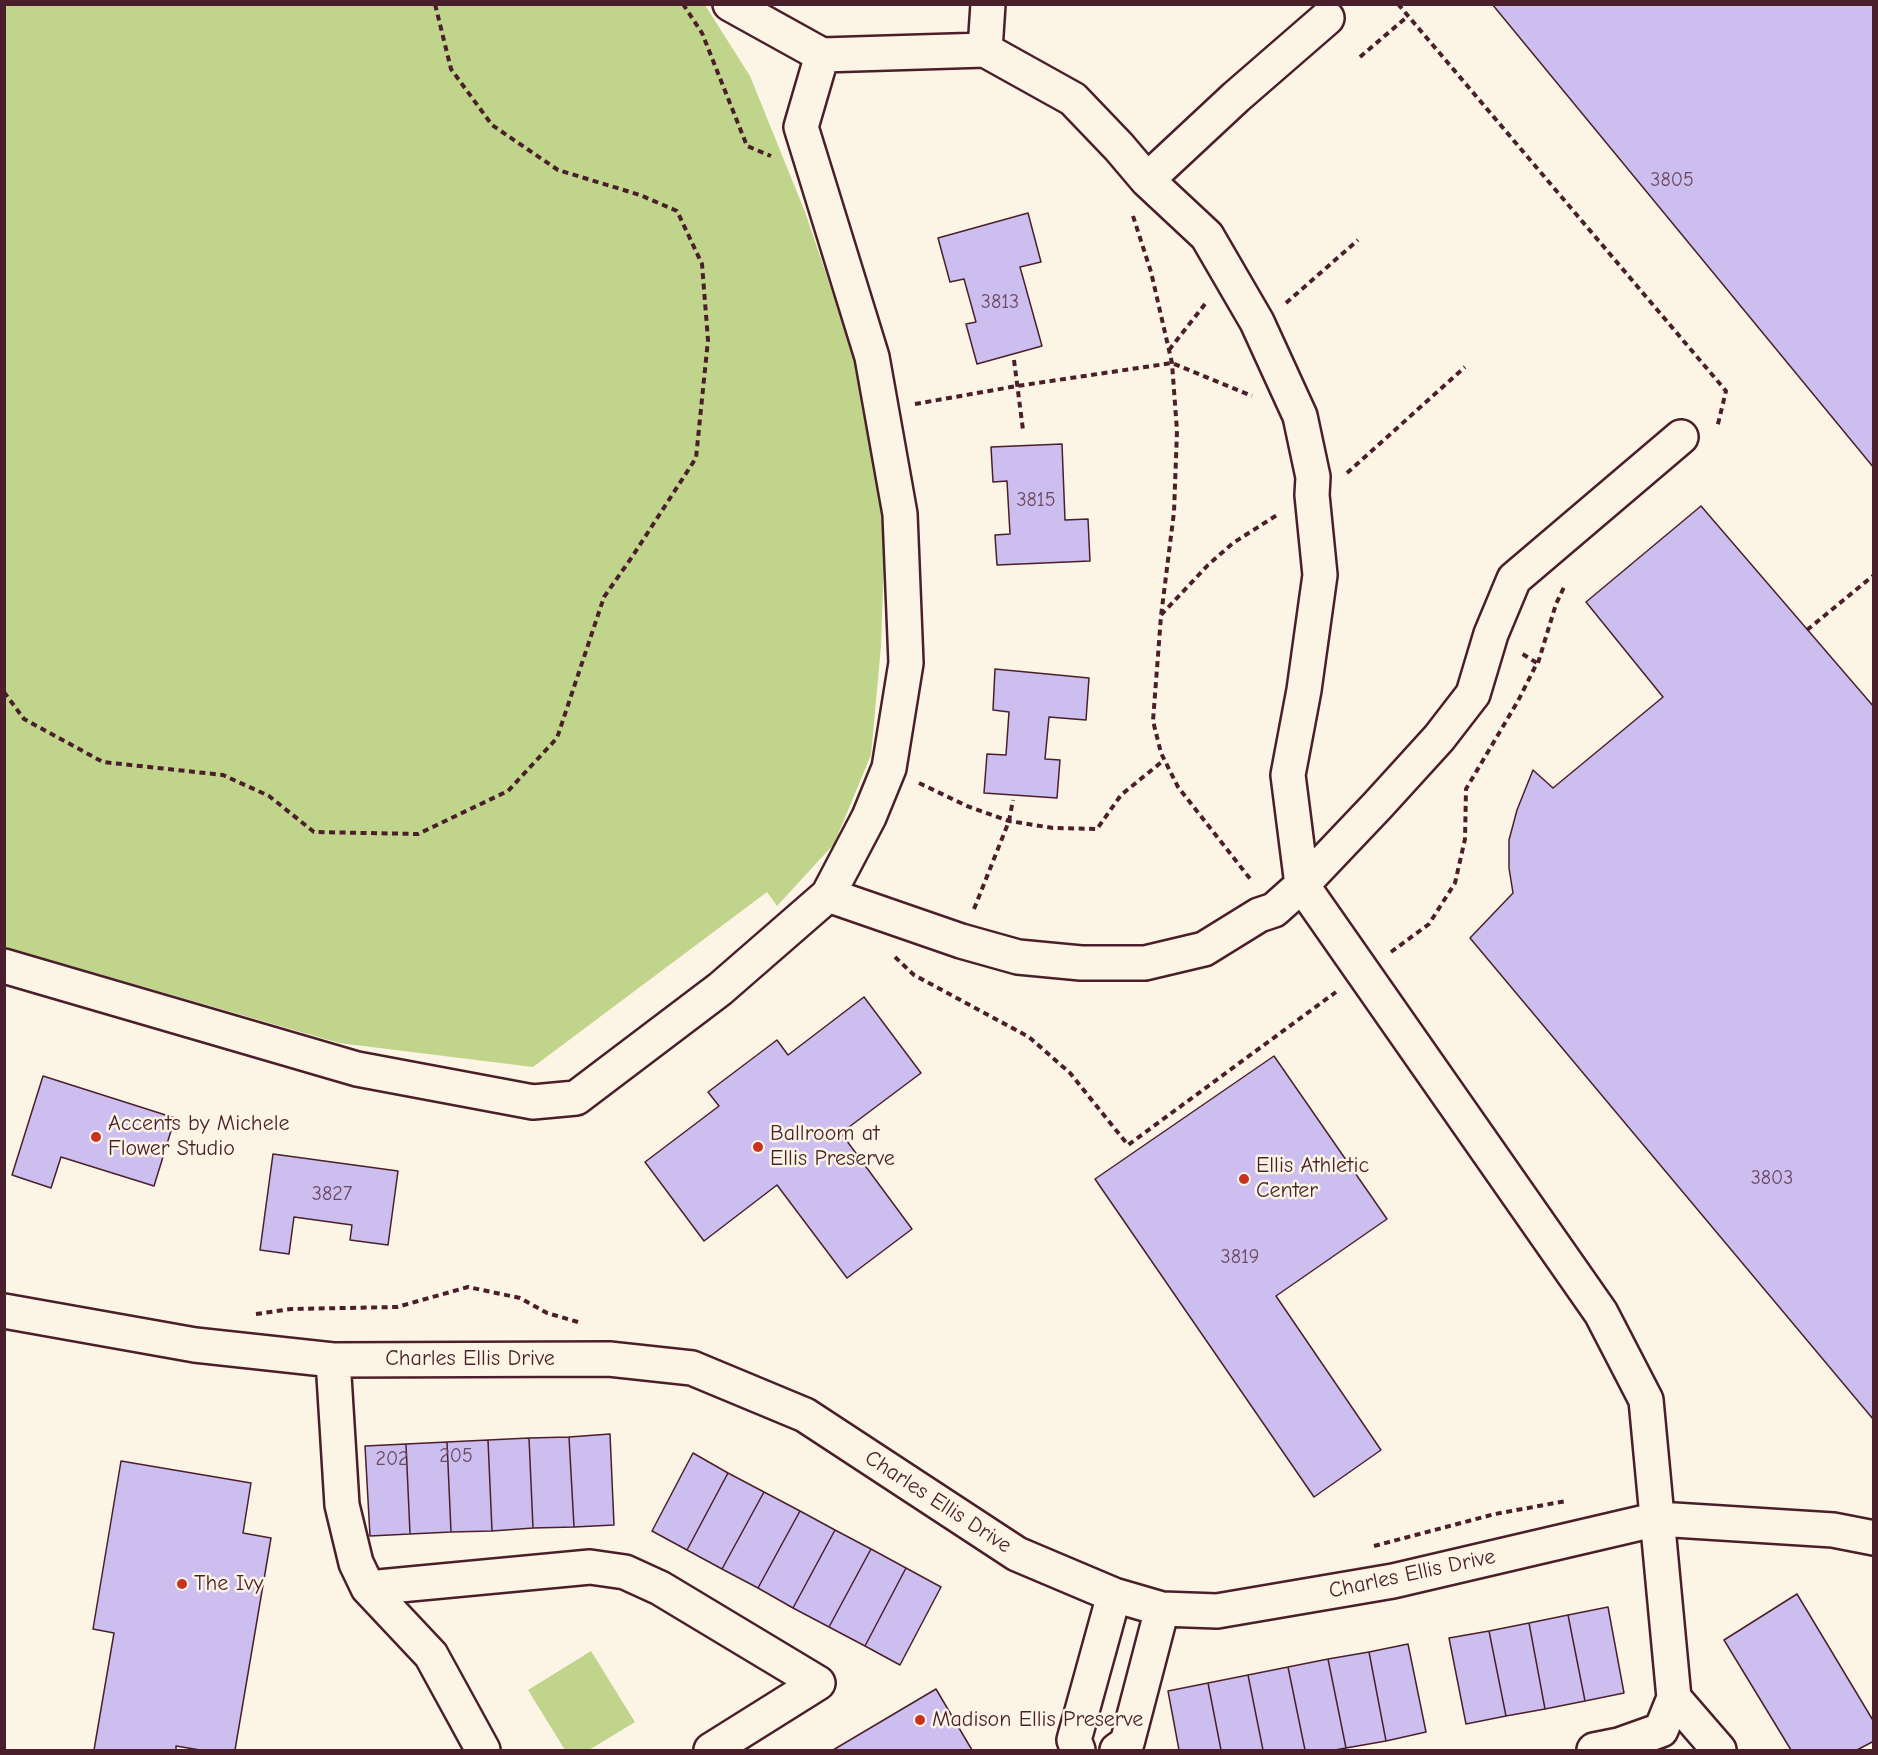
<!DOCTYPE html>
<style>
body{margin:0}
#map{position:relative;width:1878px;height:1755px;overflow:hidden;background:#fcf5e5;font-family:"Comic Neue",sans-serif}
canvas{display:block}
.frame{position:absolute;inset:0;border:6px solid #4a1f2b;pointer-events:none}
</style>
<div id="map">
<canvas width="1878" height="1755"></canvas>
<div class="frame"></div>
</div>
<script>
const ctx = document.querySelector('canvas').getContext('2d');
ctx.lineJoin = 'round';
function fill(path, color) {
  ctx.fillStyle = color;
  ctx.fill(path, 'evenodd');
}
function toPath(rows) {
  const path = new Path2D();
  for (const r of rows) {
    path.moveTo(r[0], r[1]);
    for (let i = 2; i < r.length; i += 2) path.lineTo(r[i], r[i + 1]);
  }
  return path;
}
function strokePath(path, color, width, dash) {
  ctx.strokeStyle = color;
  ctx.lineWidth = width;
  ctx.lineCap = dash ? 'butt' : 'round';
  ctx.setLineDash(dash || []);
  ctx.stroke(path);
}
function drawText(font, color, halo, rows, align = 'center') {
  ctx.font = font + ' "Comic Neue",sans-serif';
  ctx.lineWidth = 5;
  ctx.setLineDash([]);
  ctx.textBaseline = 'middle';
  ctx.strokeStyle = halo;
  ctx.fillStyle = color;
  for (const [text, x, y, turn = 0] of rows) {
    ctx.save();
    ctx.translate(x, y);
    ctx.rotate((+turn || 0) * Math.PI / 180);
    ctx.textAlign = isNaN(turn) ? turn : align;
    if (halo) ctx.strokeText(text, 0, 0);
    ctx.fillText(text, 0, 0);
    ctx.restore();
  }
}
fill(toPath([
 [4,5,705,5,750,76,805,212,849,341,870,426,885,533,881,646,871,755,834,844,777,906,767,892,533,1067,339,1043,5,947],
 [591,1651,635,1722,589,1750,565,1750,528,1690]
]), '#c0d58b');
const building = toPath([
 [1492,4,1874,4,1874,468,1492,4],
 [1028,213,1041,262,1020,267,1042,346,977,364,966,324,976,322,964,279,950,282,938,238,1028,213],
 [1062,444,1065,520,1088,519,1090,561,997,565,995,535,1010,534,1007,481,993,482,991,447,1062,444],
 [1701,506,1874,707,1873,1419,1470,938,1513,893,1509,868,1509,840,1517,810,1533,770,1553,788,1663,697,1586,602,1701,506],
 [995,669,1089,678,1086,720,1049,717,1045,759,1060,760,1057,798,984,793,987,754,1006,755,1009,712,993,710,995,669],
 [864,997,921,1073,841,1133,912,1229,847,1278,777,1185,704,1241,645,1162,719,1106,708,1092,777,1040,788,1055,864,997],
 [1274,1056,1387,1219,1276,1296,1381,1450,1314,1497,1095,1179,1274,1056],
 [43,1076,175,1118,154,1186,61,1157,51,1188,12,1175,43,1076],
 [273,1154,398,1171,388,1245,350,1240,352,1225,294,1217,289,1254,260,1250,273,1154],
 [610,1434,614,1525,574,1527,569,1437,610,1434],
 [569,1437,574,1527,533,1528,529,1438,569,1437],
 [529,1438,533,1528,492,1531,488,1440,529,1438],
 [488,1440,492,1531,451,1532,447,1442,488,1440],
 [447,1442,451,1532,410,1534,406,1444,447,1442],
 [406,1444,410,1534,370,1536,365,1446,406,1444],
 [693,1453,728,1473,687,1550,652,1531,693,1453],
 [121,1461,251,1483,243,1533,271,1538,235,1750,200,1750,176,1746,176,1750,94,1750,114,1633,93,1629,121,1461],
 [728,1473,764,1492,722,1569,687,1550,728,1473],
 [764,1492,800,1511,758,1588,722,1569,764,1492],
 [800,1511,835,1530,793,1608,758,1588,800,1511],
 [835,1530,871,1549,829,1627,793,1608,835,1530],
 [871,1549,906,1568,865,1646,829,1627,871,1549],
 [906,1568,941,1587,900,1665,865,1646,906,1568],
 [1797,1594,1874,1722,1874,1741,1857,1750,1791,1750,1724,1640,1797,1594],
 [1608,1607,1624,1693,1585,1701,1568,1615,1608,1607],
 [1568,1615,1585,1701,1545,1709,1529,1623,1568,1615],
 [1529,1623,1545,1709,1506,1716,1489,1631,1529,1623],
 [1489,1631,1506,1716,1466,1724,1449,1638,1489,1631],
 [1408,1644,1426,1732,1386,1741,1369,1652,1408,1644],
 [1369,1652,1386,1741,1346,1748,1328,1659,1369,1652],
 [1328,1659,1346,1748,1335,1750,1305,1750,1288,1667,1328,1659],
 [1288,1667,1305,1750,1263,1750,1248,1675,1288,1667],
 [1248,1675,1263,1750,1221,1750,1208,1683,1248,1675],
 [1208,1683,1221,1750,1179,1750,1168,1691,1208,1683],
 [936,1689,972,1750,833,1750,936,1689]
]);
fill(building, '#cdbef0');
strokePath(building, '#4a1f2b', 1.5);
const minor = toPath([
 [730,4,822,55,985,50,1073,99,1119,147,1147,180,1207,236,1257,322,1300,416,1313,477,1312,495,1320,575,1304,690,1288,775,1302,885,1601,1313,1646,1400,1674,1698,1661,1730,1619,1745,1594,1750],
 [985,50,988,4],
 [1147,180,1236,97,1327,18],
 [828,895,961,941,1018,957,1081,963,1145,963,1204,949,1259,915,1274,910,1302,885,1378,805,1439,738,1473,694,1491,634,1514,579,1681,437],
 [4,966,357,1069,533,1102,576,1098,720,989,828,895,869,817,889,768,906,663,900,514,872,357,801,127,822,55],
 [4,1311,195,1345,333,1360,609,1359,692,1368,805,1415,1017,1554,1114,1595,1162,1609,1217,1611,1393,1581,1658,1519,1833,1530,1874,1538],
 [333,1360,342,1505,356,1563,368,1588,431,1655,483,1750],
 [368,1588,590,1567,625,1572,660,1588,818,1683,711,1750],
 [1674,1698,1719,1750],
 [1078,1750,1074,1740,1114,1595],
 [1117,1750,1127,1743,1162,1609]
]);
strokePath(minor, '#4a1f2b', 38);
strokePath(toPath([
 [683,4,702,33,747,146,771,156],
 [1398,4,1726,391,1717,428],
 [1360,57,1408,16],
 [1133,216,1151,272,1172,363,1177,431,1174,512,1161,616,1153,721,1161,753,1178,787,1251,880],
 [1286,303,1358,240],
 [1169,350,1205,304],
 [1014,360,1023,430],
 [915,404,1017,386,1172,363,1252,396],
 [1347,473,1465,367],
 [1161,615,1208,565,1233,543,1277,515],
 [1807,630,1874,575],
 [1538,663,1556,604,1565,585],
 [4,692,24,719,103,762,223,775,269,796,314,832,418,834,508,791,557,738,604,597,632,557,696,458,708,340,702,264,677,211,640,195,558,170,492,125,451,69,435,4],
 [919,783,967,806,1009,821,1053,828,1097,829,1121,795,1164,760],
 [974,909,1009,821,1013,800],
 [1391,952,1429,924,1455,883,1465,839,1466,789,1518,701,1537,663,1521,653],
 [895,957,914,975,1029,1037,1070,1073,1128,1145,1336,992],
 [256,1314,291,1309,397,1307,468,1287,520,1298,547,1313,578,1322],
 [1374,1546,1495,1514,1566,1501]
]), '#4a1f2b', 4, [6, 4.5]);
strokePath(minor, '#fcf5e5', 33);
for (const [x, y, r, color] of [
 [96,1137,6,"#c8321e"],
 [758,1147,6,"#c8321e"],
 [1244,1179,6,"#c8321e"],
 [182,1584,6,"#c8321e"],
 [920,1720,6,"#c8321e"]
]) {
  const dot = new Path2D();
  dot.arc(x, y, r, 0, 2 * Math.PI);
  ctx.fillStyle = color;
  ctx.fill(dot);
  strokePath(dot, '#fcf5e5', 2);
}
drawText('20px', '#6b475c', null, [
 ["3805",1672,180],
 ["3813",1000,302],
 ["3815",1036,500],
 ["3803",1772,1178],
 ["3827",332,1194],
 ["3819",1240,1257],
 ["205",456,1456],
 ["202",392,1459]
]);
drawText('22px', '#4a1f2b', '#fcf5e5', [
 ["Accents by Michele",108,1124],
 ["Flower Studio",108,1149],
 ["Ballroom at",770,1134],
 ["Ellis Preserve",770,1159],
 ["Ellis Athletic",1256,1166],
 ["Center",1256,1191],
 ["The Ivy",194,1584],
 ["Madison Ellis Preserve",932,1720]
], 'left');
drawText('22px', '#4a1f2b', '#fcf5e5', [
 ["Charles Ellis Drive",470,1359],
 ["Charles Ellis Drive",938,1502,33],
 ["Charles Ellis Drive",1412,1574,-12]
]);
</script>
